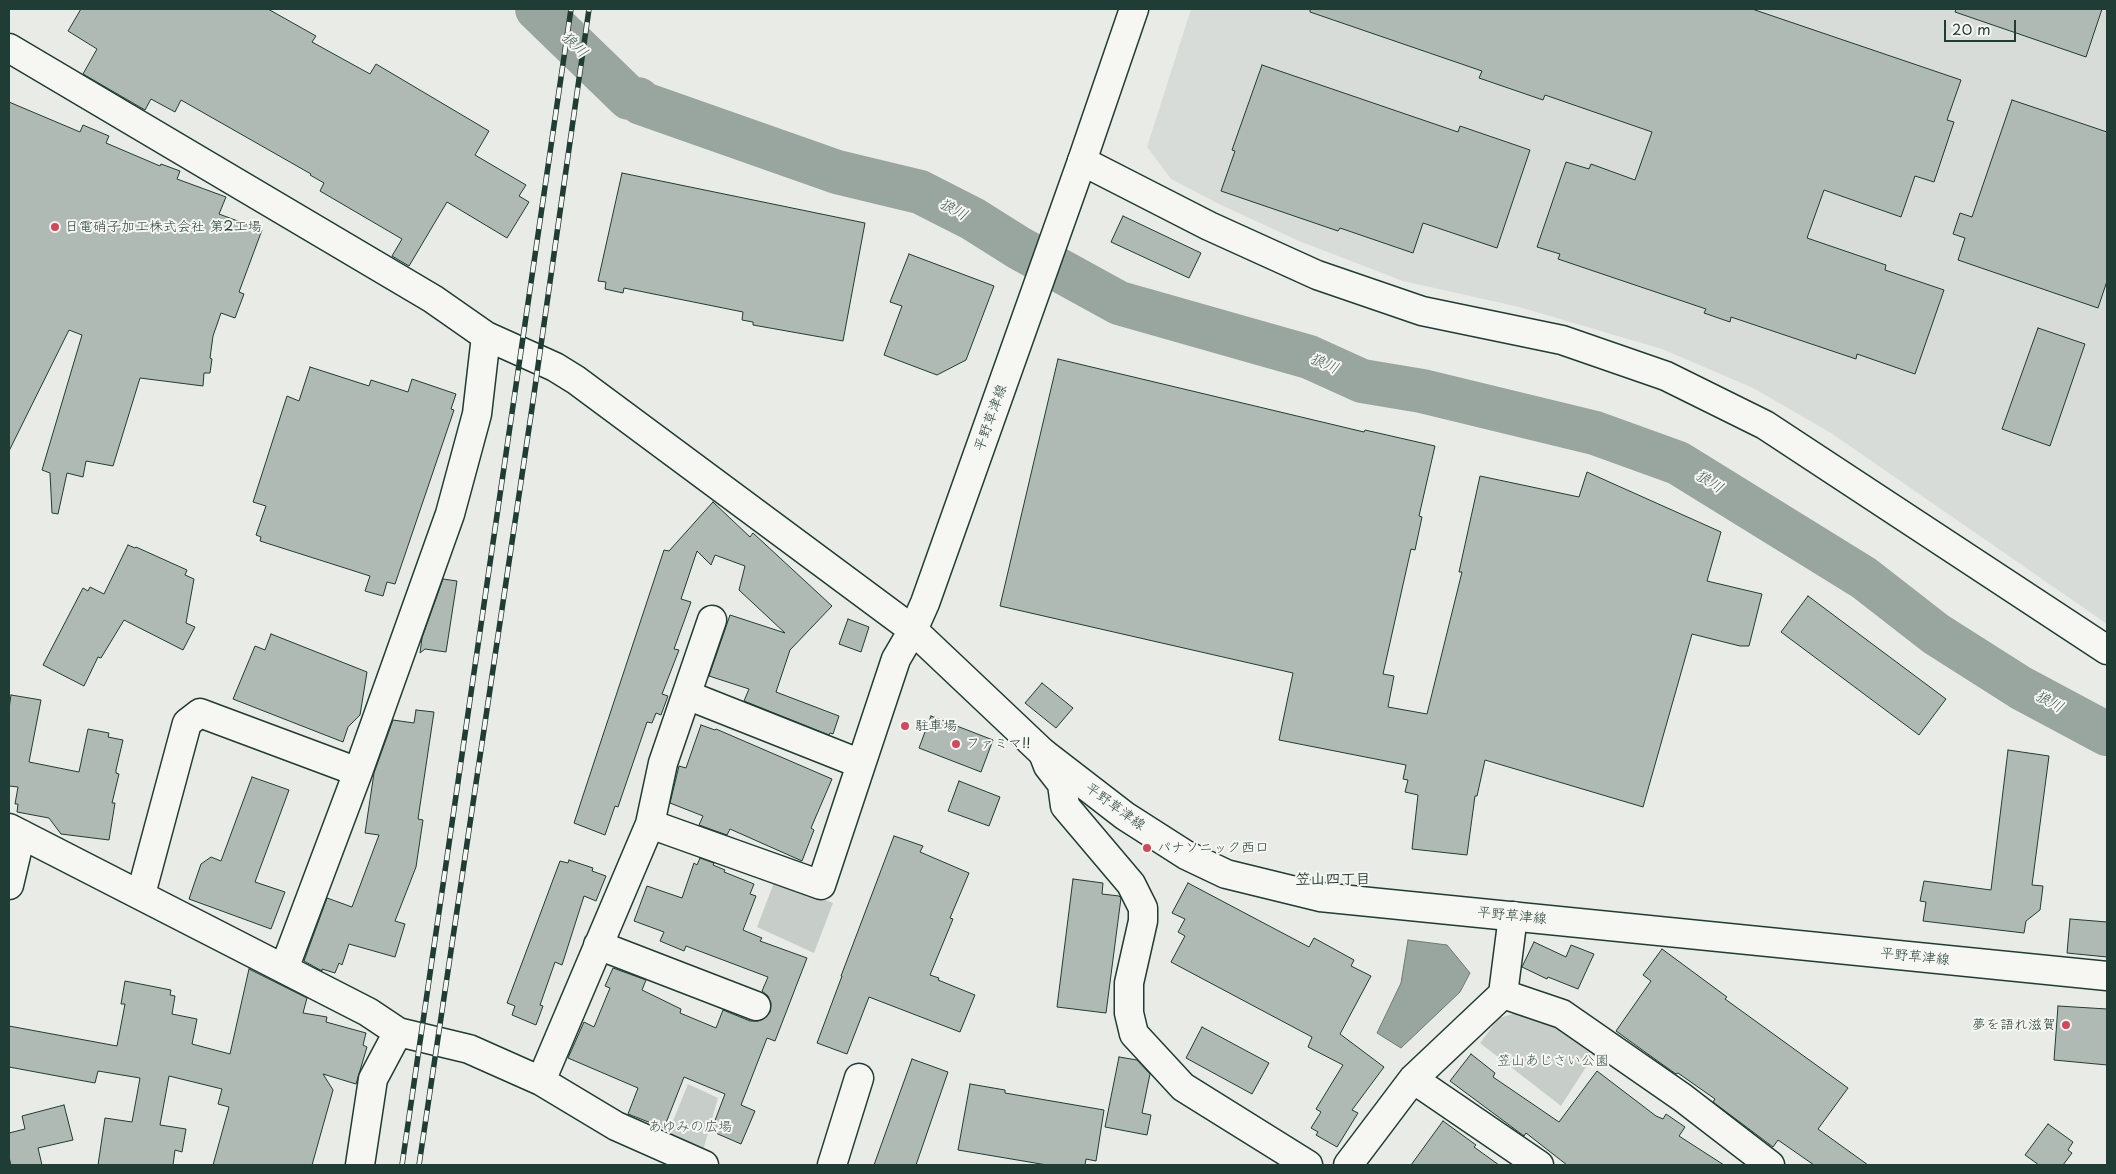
<!DOCTYPE html>
<meta charset="utf-8">
<style>
body{margin:0}
#map{position:relative;width:2116px;height:1174px;overflow:hidden;background:#e9ebe7;font-family:"Playpen Sans",sans-serif}
canvas{display:block}
.frame{position:absolute;inset:0;border:10px solid #1f3d34;pointer-events:none}
.scale{position:absolute;left:1944px;top:20px;width:72px;height:22px;box-sizing:border-box;border:2px solid #1f3d34;border-top:0;padding-left:6px;font-size:15px;line-height:18px;white-space:nowrap;color:#1f3d34;-webkit-text-stroke:4px #f6f6f2;paint-order:stroke}
</style>
<div id="map">
<canvas width="2116" height="1174"></canvas>
<div class="frame"></div>
<div class="scale">20 m</div>
</div>
<script>
const ctx = document.querySelector('canvas').getContext('2d');
ctx.lineJoin = 'round';
function fill(path, color) {
  ctx.fillStyle = color;
  ctx.fill(path, 'evenodd');
}
function toPath(rows) {
  const path = new Path2D();
  for (const r of rows) {
    path.moveTo(r[0], r[1]);
    for (let i = 2; i < r.length; i += 2) path.lineTo(r[i], r[i + 1]);
  }
  return path;
}
function strokePath(path, color, width, dash) {
  ctx.strokeStyle = color;
  ctx.lineWidth = width;
  ctx.lineCap = dash ? 'butt' : 'round';
  ctx.setLineDash(dash || []);
  ctx.stroke(path);
}
function drawText(font, color, halo, rows, align = 'center') {
  ctx.font = font + ' "Playpen Sans","Klee One",sans-serif';
  ctx.lineWidth = 4;
  ctx.setLineDash([]);
  ctx.textBaseline = 'middle';
  ctx.strokeStyle = halo;
  ctx.fillStyle = color;
  for (const [text, x, y, turn = 0] of rows) {
    ctx.save();
    ctx.translate(x, y);
    ctx.rotate((+turn || 0) * Math.PI / 180);
    ctx.textAlign = isNaN(turn) ? turn : align;
    if (halo) ctx.strokeText(text, 0, 0);
    ctx.fillText(text, 0, 0);
    ctx.restore();
  }
}
fill(toPath([
 [1191,9,2107,9,2107,624,1831,433,1753,388,1662,349,1519,307,1403,281,1299,241,1219,204,1171,179,1147,147]
]), '#d8dcd8');
fill(toPath([
 [775,880,833,903,814,953,757,927],
 [1516,1013,1555,1025,1595,1053,1561,1106,1480,1043,1499,1018],
 [688,1084,718,1098,702,1154,666,1138]
]), '#c7cec9');
const water = toPath([
 [1408,940,1447,945,1470,973,1460,992,1401,1048,1377,1033,1401,983,1408,940]
]);
fill(water, '#99a6a0');
strokePath(water, '#687c75', 1);
strokePath(toPath([
 [537,9,629,98,638,99,641,103,837,172,920,192,973,219,1019,248,1119,303,1309,357,1362,381,1422,391,1595,433,1678,463,1864,578,1936,634,2021,688,2107,734]
]), '#99a6a0', 44);
const building = toPath([
 [81,9,268,9,316,36,312,42,370,74,376,64,489,131,475,155,526,185,519,196,529,202,507,238,447,202,409,266,392,256,402,239,320,191,324,183,310,175,311,174,181,100,175,112,151,99,145,110,83,74,97,49,68,31,81,9],
 [1310,9,1752,9,1961,80,1947,120,1954,122,1934,182,1915,176,1901,217,1824,190,1807,238,1886,265,1885,270,1944,290,1915,374,1857,354,1856,359,1731,317,1730,322,1704,313,1706,309,1558,259,1560,254,1537,247,1566,162,1589,169,1591,164,1635,180,1652,132,1545,95,1543,100,1479,78,1482,71,1310,12,1310,9],
 [1956,9,2102,9,2086,57,1955,12,1956,9],
 [1262,65,1458,132,1460,126,1530,150,1497,248,1423,223,1413,253,1340,228,1338,231,1221,191,1235,151,1232,150,1262,65],
 [2012,100,2107,132,2107,281,2098,308,1958,260,1965,238,1953,234,1960,213,1972,217,2012,100],
 [9,102,80,132,83,125,109,136,106,143,160,166,161,164,180,171,177,179,226,197,219,214,262,230,239,292,244,294,235,318,221,313,213,336,210,358,212,359,210,373,204,373,203,386,140,378,113,466,86,461,83,477,67,473,58,514,52,513,50,473,42,470,82,335,69,330,9,451,9,102],
 [622,173,865,223,843,341,753,325,753,322,742,320,743,312,624,288,623,293,605,289,606,282,598,281,622,173],
 [1123,216,1201,253,1189,278,1111,242,1123,216],
 [909,254,994,286,966,360,937,375,884,355,902,306,890,302,909,254],
 [2038,328,2085,344,2050,446,2002,429,2038,328],
 [1058,359,1364,432,1365,430,1435,446,1419,516,1422,517,1415,550,1411,549,1383,674,1394,676,1388,707,1427,714,1462,572,1459,572,1480,476,1579,497,1587,472,1721,532,1707,581,1762,594,1749,646,1740,646,1692,634,1643,807,1485,760,1477,796,1475,796,1467,855,1412,849,1418,795,1405,792,1408,780,1403,779,1406,765,1279,740,1293,673,1000,606,1058,359],
 [310,367,369,386,371,380,408,392,412,379,456,394,451,409,454,410,395,584,387,582,383,596,365,591,370,576,260,541,261,537,256,535,266,506,253,502,287,396,299,401,310,367],
 [713,502,750,537,753,533,832,606,790,650,776,692,839,716,833,734,830,733,829,735,744,701,749,689,709,676,730,615,785,633,739,590,745,566,715,555,711,565,697,551,681,599,691,602,674,649,679,650,662,694,668,696,661,715,656,713,652,723,647,722,618,807,615,806,605,835,574,823,664,550,669,551,713,502],
 [128,545,135,548,136,547,187,570,185,575,194,579,186,623,195,627,183,650,124,620,101,658,98,657,84,686,43,665,83,588,88,591,90,587,104,594,128,545],
 [443,579,457,581,446,652,425,649,420,653,422,638,443,579],
 [1808,596,1946,699,1919,735,1781,632,1808,596],
 [848,619,869,627,861,652,839,644,848,619],
 [271,634,367,672,360,715,348,727,343,742,233,699,255,646,265,650,271,634],
 [1042,683,1073,708,1056,728,1025,703,1042,683],
 [11,695,41,700,29,762,79,772,88,729,109,733,108,737,123,740,116,770,116,773,119,774,112,803,115,803,109,840,61,834,49,818,17,812,18,804,15,804,18,787,9,786,9,709,11,695],
 [416,710,434,712,418,819,423,820,416,867,395,921,405,924,395,957,349,944,342,965,339,963,335,973,322,969,322,971,304,961,327,898,352,907,379,835,365,833,374,773,393,720,414,723,416,710],
 [931,716,993,740,981,772,919,748,931,716],
 [701,725,715,730,716,729,832,779,811,828,814,830,802,861,730,829,727,835,699,825,703,816,670,803,679,766,686,768,701,725],
 [2008,750,2049,756,2032,885,2043,886,2040,910,2026,921,2024,933,1923,921,1926,902,1920,901,1924,881,1991,890,2008,750],
 [252,777,289,790,255,882,285,892,271,929,189,899,201,864,211,857,221,861,252,777],
 [959,781,1000,797,989,826,948,811,959,781],
 [894,836,923,846,920,852,969,873,950,918,953,919,930,975,939,978,938,980,975,995,960,1032,869,997,847,1054,817,1043,842,976,841,976,894,836],
 [700,858,714,863,713,865,725,870,724,872,754,884,750,894,756,896,743,930,762,938,760,941,807,958,775,1041,767,1038,741,1105,755,1111,741,1144,711,1131,725,1094,684,1077,664,1128,628,1114,638,1088,568,1058,584,1022,594,1027,610,988,605,986,613,968,646,980,642,990,681,1009,680,1013,716,1028,723,1010,750,1021,758,1021,765,1018,770,1012,771,1003,768,996,762,991,768,977,686,946,684,951,660,941,664,932,634,921,647,886,682,898,694,863,697,865,700,858],
 [569,860,593,868,592,871,606,876,596,901,584,896,562,965,555,962,540,1005,543,1006,536,1025,512,1015,515,1006,507,1003,560,861,568,863,569,860],
 [1073,879,1103,883,1102,894,1119,896,1121,898,1106,1013,1057,1007,1073,879],
 [1188,883,1309,947,1314,938,1354,960,1351,966,1371,976,1340,1034,1384,1067,1352,1110,1358,1113,1337,1147,1316,1135,1318,1132,1311,1128,1321,1112,1316,1109,1343,1065,1308,1047,1312,1037,1171,962,1185,936,1178,932,1185,919,1172,913,1188,883],
 [2070,919,2107,922,2107,957,2067,953,2070,919],
 [1534,942,1566,957,1571,945,1594,954,1578,989,1548,977,1547,979,1522,967,1534,942],
 [1662,949,1727,997,1725,999,1848,1088,1818,1129,1868,1165,1814,1165,1778,1140,1773,1147,1713,1102,1715,1099,1678,1073,1676,1074,1659,1062,1616,1031,1651,981,1643,975,1662,949],
 [249,969,307,998,303,1013,327,1017,326,1022,366,1033,363,1045,367,1047,356,1084,323,1074,333,1090,312,1165,213,1165,229,1107,218,1104,222,1089,169,1076,160,1125,186,1129,182,1152,175,1150,173,1165,98,1165,105,1118,132,1122,140,1078,98,1071,95,1083,9,1067,9,1026,117,1046,125,1004,121,1004,125,981,171,990,170,995,175,996,172,1014,197,1019,192,1044,230,1054,249,969],
 [2058,1006,2107,1009,2107,1065,2054,1060,2058,1006],
 [1202,1027,1269,1063,1252,1094,1186,1058,1202,1027],
 [1471,1054,1495,1073,1493,1077,1559,1122,1597,1071,1656,1116,1663,1119,1666,1114,1685,1127,1679,1136,1724,1165,1567,1165,1526,1133,1524,1136,1450,1081,1471,1054],
 [1119,1057,1137,1060,1150,1074,1142,1113,1151,1115,1147,1135,1105,1127,1119,1057],
 [912,1059,948,1072,916,1165,874,1165,912,1059],
 [970,1084,1005,1090,1005,1093,1104,1110,1096,1161,1086,1159,1085,1165,1047,1165,958,1150,970,1084],
 [64,1105,73,1140,38,1148,42,1165,11,1165,9,1157,9,1133,25,1129,22,1116,64,1105],
 [1443,1121,1476,1145,1474,1147,1499,1165,1411,1165,1443,1121],
 [2048,1124,2073,1142,2068,1150,2072,1153,2063,1165,2039,1165,2025,1155,2048,1124]
]);
fill(building, '#b0bab5');
strokePath(building, '#1f3d34', 1);
const street = toPath([
 [9,48,433,299,486,336,555,367,576,380,913,630,896,659,821,885,650,824],
 [687,695,861,764],
 [1043,753,1048,766,1062,784,1065,806,1131,884,1143,908,1143,921,1129,983,1129,1013,1134,1034,1183,1087,1308,1165],
 [9,828,368,1012,398,1032,469,1049,541,1081,616,1126,704,1165],
 [9,885,21,834],
 [141,894,187,723,200,713,358,772],
 [598,945,756,1006],
 [284,969,358,772,450,514,477,414,486,336],
 [1503,994,1562,1014,1683,1098,1770,1165],
 [1413,1079,1539,1165],
 [541,1081,650,824,663,763,712,620],
 [360,1165,373,1079,398,1032],
 [832,1165,859,1078],
 [1348,1165,1413,1079,1503,994,1513,916]
]);
const secondary = toPath([
 [1082,161,1209,226,1317,275,1422,311,1562,340,1666,376,1765,425,2107,650]
]);
const primary = toPath([
 [1134,9,1082,161,925,603,913,630,1042,752,1125,816,1186,855,1226,874,1320,897,2107,976]
]);
strokePath(street, '#1f3d34', 31);
strokePath(secondary, '#1f3d34', 31);
strokePath(primary, '#1f3d34', 31);
strokePath(street, '#f6f6f2', 28);
strokePath(secondary, '#f6f6f2', 28);
strokePath(primary, '#f6f6f2', 28);
const rail = toPath([
 [402,1165,571,9],
 [419,1165,532,408,589,9]
]);
strokePath(rail, '#1f3d34', 5.5);
strokePath(rail, '#f6f6f2', 4, [11]);
for (const [x, y, r, color] of [
 [55,227,5,"#d1495b"],
 [905,726,5,"#d1495b"],
 [956,744,5,"#d1495b"],
 [1147,848,5,"#d1495b"],
 [2066,1025,5,"#d1495b"]
]) {
  const dot = new Path2D();
  dot.arc(x, y, r, 0, 2 * Math.PI);
  ctx.fillStyle = color;
  ctx.fill(dot);
  strokePath(dot, '#f6f6f2', 2);
}
drawText('14px', '#1f3d34', '#f6f6f2', [
 ["日電硝子加工株式会社 第2工場",65,227],
 ["駐車場",915,726],
 ["ファミマ!!",966,744],
 ["パナソニック西口",1157,848],
 ["夢を語れ滋賀",2056,1025,"right"]
], 'left');
drawText('14px', '#1f3d34', '#f6f6f2', [
 ["平野草津線",991,418,-70],
 ["平野草津線",1115,807,36],
 ["平野草津線",1512,916,6],
 ["平野草津線",1915,957,6]
]);
drawText('14px', '#415a52', '#f6f6f2', [
 ["笠山あじさい公園",1553,1061],
 ["あゆみの広場",690,1127]
]);
drawText('italic 15px', '#445c54', '#f6f6f2', [
 ["狼川",574,45,44],
 ["狼川",953,210,29],
 ["狼川",1324,364,24],
 ["狼川",1709,482,32],
 ["狼川",2049,702,28]
]);
drawText('bold 15px', '#1f3d34', '#f6f6f2', [
 ["笠山四丁目",1333,880]
]);
</script>
